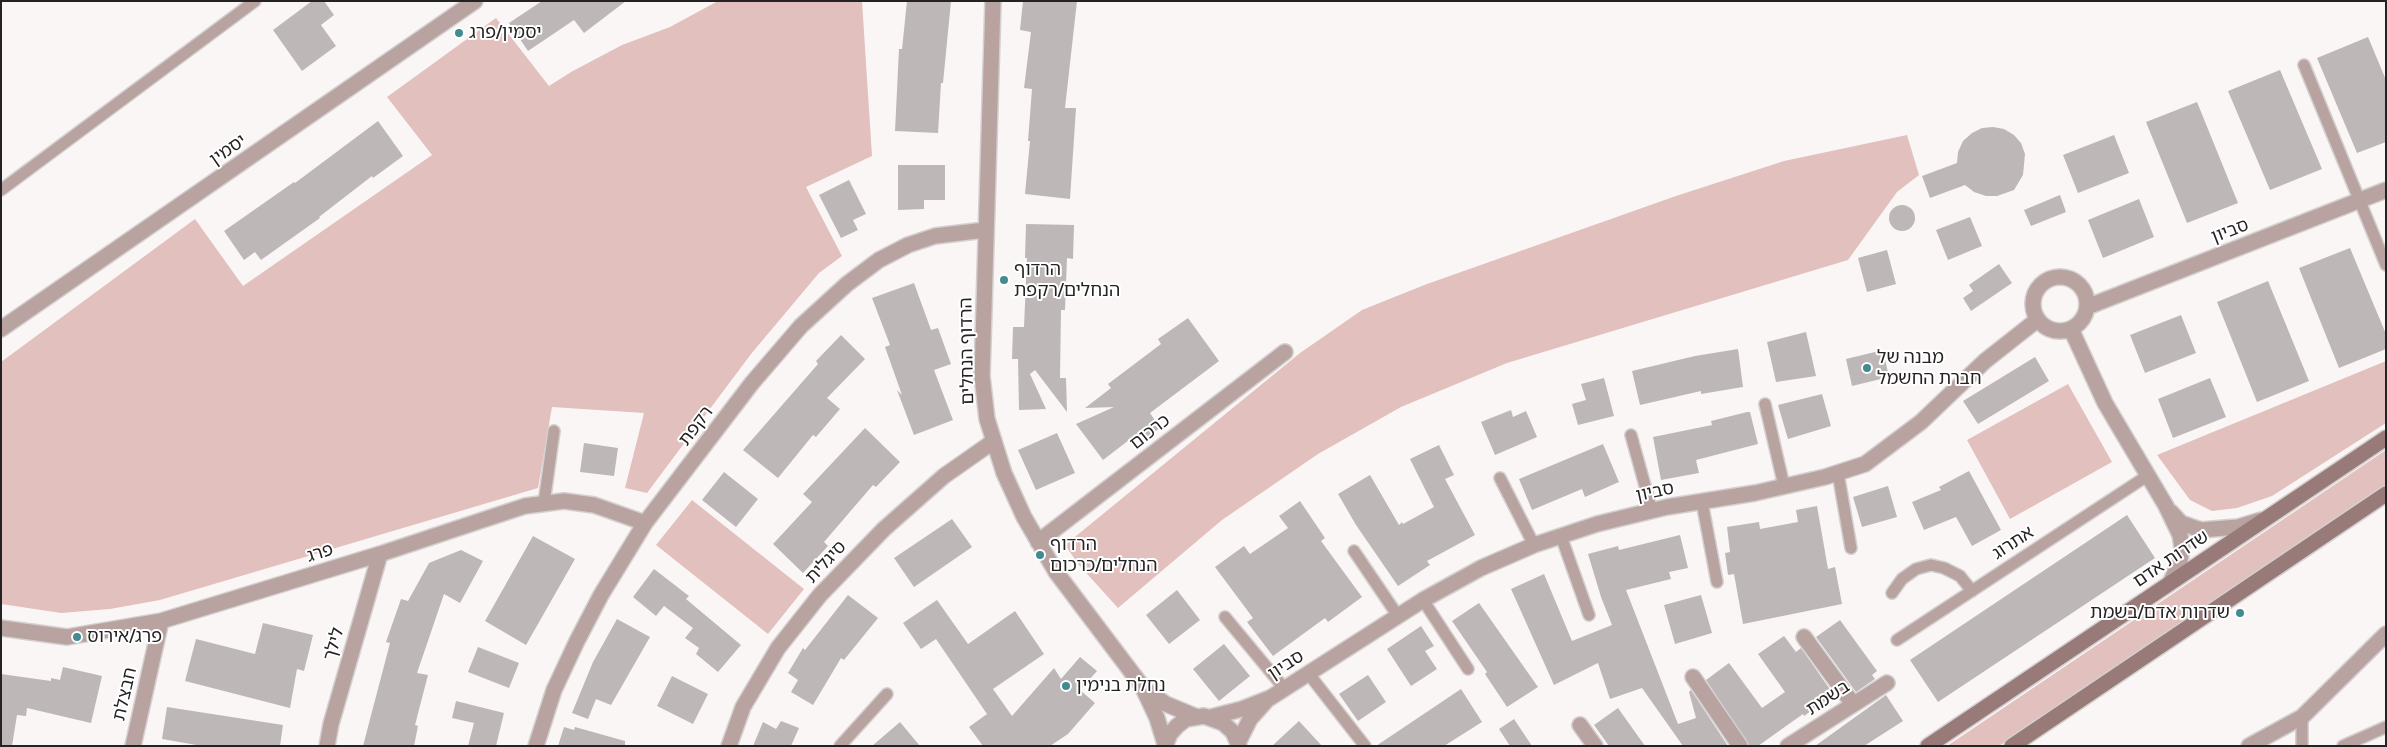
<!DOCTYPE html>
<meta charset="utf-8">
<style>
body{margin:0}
#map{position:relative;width:2387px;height:747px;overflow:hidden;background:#fbf6f6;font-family:Cabin,sans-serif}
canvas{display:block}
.frame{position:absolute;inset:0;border:2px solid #242222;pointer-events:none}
</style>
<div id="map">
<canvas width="2387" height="747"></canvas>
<div class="frame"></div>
</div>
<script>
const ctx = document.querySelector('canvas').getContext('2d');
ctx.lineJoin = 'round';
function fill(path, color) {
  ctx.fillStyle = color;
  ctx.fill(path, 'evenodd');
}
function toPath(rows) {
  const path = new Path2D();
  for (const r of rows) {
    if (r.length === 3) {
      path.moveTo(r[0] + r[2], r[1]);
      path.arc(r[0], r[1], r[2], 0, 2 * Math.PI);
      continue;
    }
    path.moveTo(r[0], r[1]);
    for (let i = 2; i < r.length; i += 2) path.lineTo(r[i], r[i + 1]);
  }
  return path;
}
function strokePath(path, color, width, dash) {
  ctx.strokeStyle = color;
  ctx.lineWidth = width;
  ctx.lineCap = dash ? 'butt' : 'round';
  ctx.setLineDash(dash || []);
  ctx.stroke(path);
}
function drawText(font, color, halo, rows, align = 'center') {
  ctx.font = font + ' Cabin,"Noto Sans Hebrew",sans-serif';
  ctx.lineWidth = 4;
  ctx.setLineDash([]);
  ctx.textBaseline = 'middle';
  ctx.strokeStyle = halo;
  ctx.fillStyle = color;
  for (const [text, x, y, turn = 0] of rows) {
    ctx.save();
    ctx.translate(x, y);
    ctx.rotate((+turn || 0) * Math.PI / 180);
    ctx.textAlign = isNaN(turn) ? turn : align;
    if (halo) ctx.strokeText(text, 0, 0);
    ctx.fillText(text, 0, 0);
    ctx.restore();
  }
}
fill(toPath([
 [718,1,862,1,872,156,806,187,842,256,819,273,751,354,647,493,625,488,644,413,552,407,538,488,160,600,110,609,61,613,1,604,1,362,195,219,243,286,432,155,387,97,496,18,549,86,571,72,622,45,670,27],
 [1907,135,1919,175,1897,192,1848,260,1507,363,1401,407,1318,454,1222,520,1118,608,1079,565,1065,545,1300,353,1362,310,1427,284,1676,196,1784,161],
 [2386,361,2386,423,2272,496,2237,508,2212,511,2190,500,2157,455],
 [2068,384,2112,462,2010,519,1967,440],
 [2386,450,2386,485,1999,746,1947,746],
 [692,500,804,589,768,634,656,545]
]), '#e2c0bd');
fill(toPath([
 [312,1,324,1,334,15,321,25,336,46,302,71,273,30],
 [542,1,626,1,584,33,574,20,528,51,509,23],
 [907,1,951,1,943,83,941,83,938,133,895,131,899,49,902,49],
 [1023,1,1077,1,1065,108,1076,108,1070,199,1025,194,1030,141,1028,141,1032,89,1024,88,1031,32,1020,30],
 [2368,37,2386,80,2386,142,2357,153,2317,58],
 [2280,70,2322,169,2270,190,2228,91],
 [2197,102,2238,203,2187,223,2146,122],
 [378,121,403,156,373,178,372,176,319,217,320,218,261,260,255,252,244,260,224,231,294,182,295,183],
 [1993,127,2004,129,2014,135,2021,143,2025,154,2023,175,2014,190,1997,196,1986,196,1974,192,1965,185,1930,198,1922,176,1957,163,1958,152,1963,141,1972,133,1982,128],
 [2114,135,2129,173,2078,193,2063,155],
 [898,165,945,165,945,200,924,200,924,209,898,210],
 [849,180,866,214,853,220,858,230,841,238,819,195],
 [2060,195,2066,212,2031,226,2024,210],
 [2139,199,2154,237,2103,258,2088,220],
 [1902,218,13],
 [1970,217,1982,246,1948,260,1936,230],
 [1026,224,1074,225,1073,259,1067,258,1065,310,1061,310,1060,378,1066,378,1067,412,1035,370,1030,374,1046,409,1019,410,1018,359,1012,359,1013,327,1024,327,1027,258,1025,258],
 [2350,248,2386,334,2386,349,2339,368,2299,268],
 [1887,250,1896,284,1867,292,1858,258],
 [1999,264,2012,283,1971,311,1963,298,1973,291,1969,285],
 [2268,281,2309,381,2257,402,2217,302],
 [914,283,931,330,938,328,951,364,934,370,953,420,914,435,897,390,902,395,885,347,890,345,872,298],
 [2181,315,2196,353,2145,373,2130,335],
 [1188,318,1219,361,1150,413,1160,428,1147,437,1142,430,1103,460,1076,424,1114,407,1085,408,1111,388,1108,384,1161,344,1158,339],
 [1806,332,1816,376,1776,382,1767,342],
 [841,335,865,359,827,398,840,409,816,437,813,435,778,478,743,450,818,364,816,361],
 [1738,349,1743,387,1701,394,1701,391,1640,405,1632,371,1695,356],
 [1883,350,1889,377,1852,386,1846,359],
 [2035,357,2049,381,1978,424,1963,401],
 [1604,378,1614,416,1578,425,1572,404,1586,400,1581,384],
 [2210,378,2226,417,2173,438,2158,399],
 [1822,394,1831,426,1788,439,1778,405],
 [1511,410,1513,417,1526,411,1537,437,1495,455,1481,422],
 [1747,412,1750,412,1758,444,1696,460,1699,473,1661,480,1653,437,1712,425,1711,421],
 [865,428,900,462,876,487,873,485,824,542,828,546,803,573,773,544,812,502,803,494],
 [1057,433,1075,473,1036,490,1018,450],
 [584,443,618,448,614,476,580,472],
 [1603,444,1619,482,1585,497,1582,489,1532,510,1519,479],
 [1439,445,1454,475,1445,479,1475,535,1427,561,1430,565,1398,586,1356,525,1338,494,1370,475,1399,525,1402,522,1403,524,1434,507,1410,459],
 [1969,471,2001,530,1972,546,1956,517,1924,530,1912,502,1941,490,1939,487],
 [724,472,758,499,736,527,702,500],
 [1888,486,1897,517,1862,527,1853,497],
 [1300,501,1325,538,1321,541,1362,597,1328,622,1325,618,1273,656,1247,622,1253,618,1215,567,1244,546,1250,554,1288,528,1279,516],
 [1817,506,1828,569,1835,567,1842,604,1743,624,1734,574,1728,575,1725,553,1730,552,1727,527,1759,522,1760,529,1798,522,1796,510],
 [2127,515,2155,558,1938,702,1910,660],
 [952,519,972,547,914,587,894,558],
 [1680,535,1688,568,1669,572,1671,579,1626,590,1678,724,1696,718,1689,692,1691,690,1728,746,1683,746,1642,688,1610,699,1598,663,1554,685,1511,589,1544,574,1572,641,1612,625,1601,597,1588,554,1618,546,1619,550],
 [533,536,575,559,526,645,485,621],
 [461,550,483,561,460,603,444,594,417,673,428,675,415,725,418,726,414,746,363,746,390,643,386,642,401,599,408,601,429,563],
 [654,569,689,596,686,599,741,645,718,672,696,654,699,648,685,638,693,628,664,606,656,616,633,597],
 [1177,590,1200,620,1169,644,1146,615],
 [848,595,878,618,844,660,841,658,813,705,791,692,798,680,788,673,803,648,805,650],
 [1701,595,1712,633,1675,644,1664,605],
 [937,600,968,644,1015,611,1044,654,993,689,1012,716,1054,668,1061,679,1080,657,1097,671,1080,690,1095,703,1068,734,1050,746,983,746,969,727,987,714,936,639,921,649,903,623],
 [1479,603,1538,687,1507,707,1485,674,1487,672,1452,621],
 [617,619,650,637,611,705,596,699,588,719,572,713,593,662],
 [1840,620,1877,671,1872,675,1875,679,1856,692,1816,637],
 [263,623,313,635,304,671,297,669,290,708,185,681,196,639,255,654],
 [1421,626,1434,646,1425,651,1437,669,1411,686,1387,649],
 [1784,636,1796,652,1801,648,1834,695,1804,716,1803,714,1758,746,1749,746,1706,680,1729,663,1762,708,1785,692,1758,654],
 [1224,644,1250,676,1219,701,1193,669],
 [478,647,519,663,509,688,468,672],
 [63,667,102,676,91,723,27,708,26,716,17,715,12,746,1,746,1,674,51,681,51,678,60,680],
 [1368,675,1386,702,1358,721,1339,694],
 [672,676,708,694,693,724,657,706],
 [1461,689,1482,722,1444,746,1376,746],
 [1886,695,1903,721,1864,746,1815,746],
 [456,701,504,713,496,746,468,746,474,723,452,718],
 [167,707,283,725,280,746,202,746,162,739],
 [1618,708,1645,746,1609,746,1594,725],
 [1514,719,1532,746,1510,746,1499,729],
 [781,721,799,728,791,746,753,746,763,722,776,729],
 [1299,721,1322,746,1272,746],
 [900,722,920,746,872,746],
 [564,727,574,730,575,727,625,741,625,746,558,746]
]), '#bdb8b7');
const lane = toPath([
 [2304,65,2386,265],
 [1,190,255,1],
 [1765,404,1784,486],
 [1631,435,1652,511],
 [1838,473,1851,548],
 [1500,478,1534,545],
 [1702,502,1717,582],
 [544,503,554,431],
 [1561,536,1589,615],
 [1354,551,1398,616],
 [1892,593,1902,579,1916,569,1931,565,1944,568,1960,576,1972,591],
 [1423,600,1468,669],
 [1225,617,1284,688],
 [1897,640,2147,476],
 [1308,673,1365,746],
 [840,746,887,694],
 [2302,746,2302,717],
 [2343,746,2386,727]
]);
const street = toPath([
 [993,1,982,376,987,419,1004,473,1024,517,1056,572,1142,686,1157,718,1165,744],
 [2060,304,27],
 [2087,307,2386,190],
 [1,329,475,1],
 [2071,329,2105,403,2166,506,2180,535,2182,548,2180,561,2171,581],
 [2171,512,2181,523,2201,530,2238,527,2261,520],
 [1038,542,1285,352],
 [1,628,67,637,161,621,380,554,525,506,564,501,594,505,645,523],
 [1804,637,1853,704],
 [1693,677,1740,746],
 [1145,689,1166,704,1197,717],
 [1211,717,1242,709,1270,698,1423,600,1481,568,1534,545,1597,524,1667,507,1755,493,1825,477,1865,464,1921,422,1985,361,2037,320],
 [1580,725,1595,746],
 [1238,743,1250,719,1266,701],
 [133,746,161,621],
 [327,746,331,724,380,554],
 [536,746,554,690,577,641,601,595,645,523,752,383,801,326,847,284,879,260,908,245,935,236,985,230],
 [729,746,743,707,778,648,820,595,884,529,944,476,994,441],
 [1165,746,1170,734,1177,726,1186,719,1204,716,1223,723,1233,732,1239,746],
 [1788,746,1887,683],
 [2249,746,2302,717,2386,634]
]);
const secondary = toPath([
 [1928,746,2386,438],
 [2012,746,2386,494]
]);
strokePath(lane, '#d4d0d0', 14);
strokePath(street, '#d4d0d0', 18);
strokePath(secondary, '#d4d0d0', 18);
strokePath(lane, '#b8a3a1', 11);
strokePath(street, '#b8a3a1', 15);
strokePath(secondary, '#987b78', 15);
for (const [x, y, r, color] of [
 [459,33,5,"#438a91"],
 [1004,280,5,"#438a91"],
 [1867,368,5,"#438a91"],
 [1040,555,5,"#438a91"],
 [2240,613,5,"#438a91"],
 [77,637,5,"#438a91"],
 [1066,686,5,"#438a91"]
]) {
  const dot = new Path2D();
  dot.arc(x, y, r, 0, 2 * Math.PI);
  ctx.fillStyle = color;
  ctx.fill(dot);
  strokePath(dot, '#fff', 2);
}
drawText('18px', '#242222', '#fff', [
 ["יסמין/פרג",469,33],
 ["הרדוף",1014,270],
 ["הנחלים/רקפת",1014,291],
 ["מבנה של",1877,358],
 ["חברת החשמל",1877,379],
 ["הרדוף",1050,545],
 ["הנחלים/כרכום",1050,566],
 ["שדרות אדם/בשמת",2230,613,"right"],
 ["פרג/אירוס",87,637],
 ["נחלת בנימין",1076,686]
], 'left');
drawText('18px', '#242222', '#fff', [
 ["יסמין",228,150,-35],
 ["סביון",2230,231,-21],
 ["הרדוף הנחלים",967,351,-91],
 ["רקפת",696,426,-53],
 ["כרכום",1150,432,-38],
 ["סביון",1655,492,-12],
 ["אתרוג",2013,543,-33],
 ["פרג",320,553,-17],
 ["שדרות אדם",2171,559,-34],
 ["סיגלית",826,562,-47],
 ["לילך",334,644,-74],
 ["סביון",1286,665,-33],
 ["חבצלת",125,694,-77],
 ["בשמת",1828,698,-33]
]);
</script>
